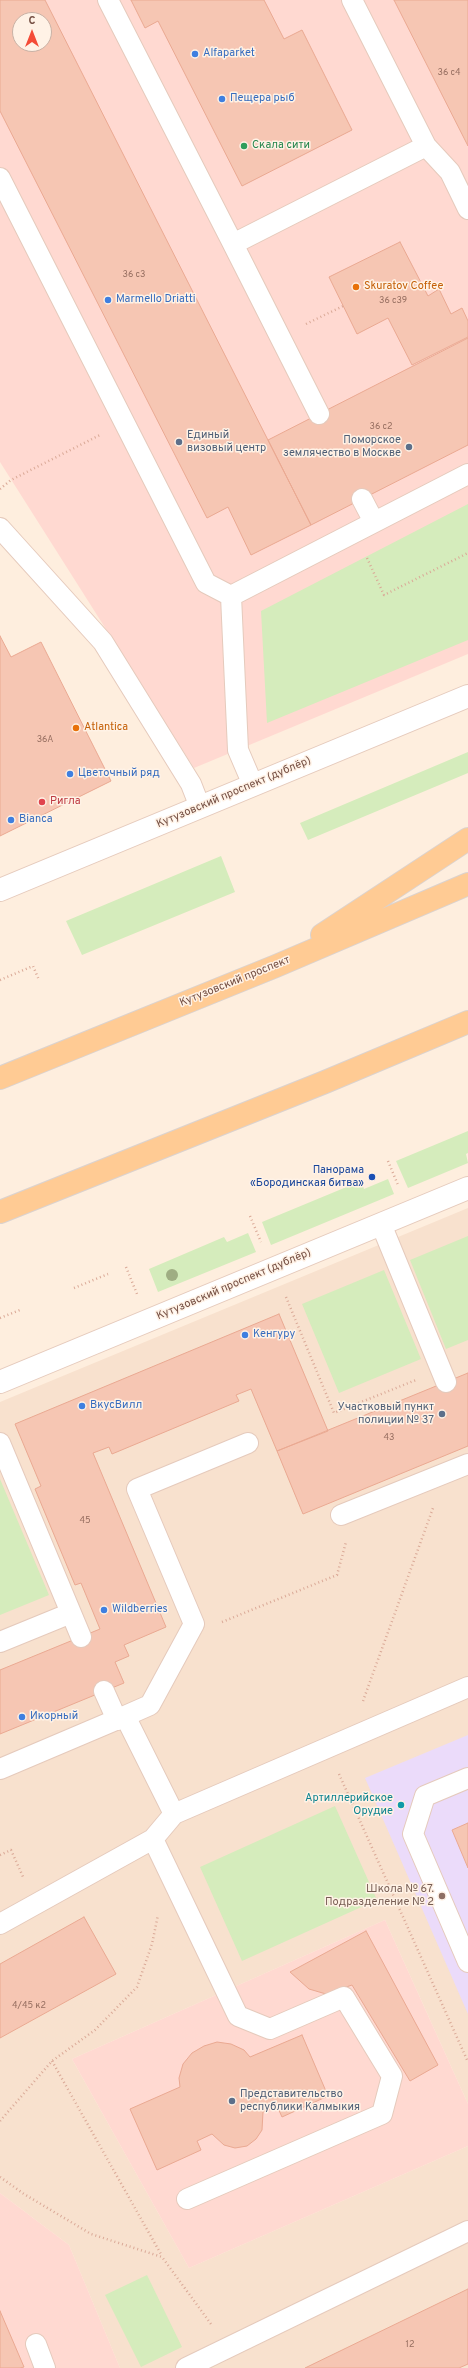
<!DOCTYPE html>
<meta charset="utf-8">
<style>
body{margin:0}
#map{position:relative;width:468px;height:2368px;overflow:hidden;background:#feeede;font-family:Overpass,sans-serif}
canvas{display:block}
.north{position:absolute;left:12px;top:12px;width:40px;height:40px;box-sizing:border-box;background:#fff2e6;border:1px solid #c8b1a5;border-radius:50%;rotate:0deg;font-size:11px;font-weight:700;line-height:16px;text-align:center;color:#765044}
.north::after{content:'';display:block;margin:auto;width:14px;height:18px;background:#f44b37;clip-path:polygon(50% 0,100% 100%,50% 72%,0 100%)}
</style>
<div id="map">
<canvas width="468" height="2368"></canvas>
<div class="north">С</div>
</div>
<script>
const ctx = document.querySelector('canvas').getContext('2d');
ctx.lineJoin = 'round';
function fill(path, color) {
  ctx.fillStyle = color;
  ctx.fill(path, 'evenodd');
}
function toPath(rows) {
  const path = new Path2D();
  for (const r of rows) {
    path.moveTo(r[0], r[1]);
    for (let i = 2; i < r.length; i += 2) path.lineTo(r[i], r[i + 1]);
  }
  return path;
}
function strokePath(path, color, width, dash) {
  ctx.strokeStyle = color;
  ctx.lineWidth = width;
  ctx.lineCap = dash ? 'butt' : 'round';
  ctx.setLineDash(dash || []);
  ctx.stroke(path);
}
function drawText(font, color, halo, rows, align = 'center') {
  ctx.font = font + ' Overpass,sans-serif';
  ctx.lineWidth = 3;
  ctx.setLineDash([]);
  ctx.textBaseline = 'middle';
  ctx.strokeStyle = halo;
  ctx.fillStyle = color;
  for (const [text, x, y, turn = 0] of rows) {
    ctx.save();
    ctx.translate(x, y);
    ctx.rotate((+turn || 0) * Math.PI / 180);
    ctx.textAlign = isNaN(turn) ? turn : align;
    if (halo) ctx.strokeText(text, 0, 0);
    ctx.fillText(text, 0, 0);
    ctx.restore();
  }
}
fill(toPath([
 [468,1208,468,2104,385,1920,72,2059,189,2268,468,2146,468,2368,120,2368,69,2245,0,2193,0,1402]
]), '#f8e1ce');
fill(toPath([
 [0,0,468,0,468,654,194,768,0,462],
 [20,20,44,20,44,44,20,44],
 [385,1920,468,2104,468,2146,189,2268,72,2059],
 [0,2193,69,2245,120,2368,0,2368]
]), '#ffd9d1');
fill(toPath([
 [468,1735,468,2014,365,1778]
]), '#ebdbfa');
fill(toPath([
 [468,504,468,640,267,723,261,611],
 [468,752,468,773,308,840,300,823],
 [221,856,235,892,82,955,66,921],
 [468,1131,468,1153,466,1154,468,1163,408,1188,396,1161],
 [388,1179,394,1194,271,1245,262,1222,361,1181,364,1189],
 [248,1233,256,1252,158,1292,149,1269,224,1237,227,1242],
 [468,1236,468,1340,446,1349,410,1260],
 [384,1270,421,1359,339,1393,302,1304],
 [0,1479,49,1595,0,1615],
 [335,1806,377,1900,242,1961,200,1867],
 [147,2275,182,2347,141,2367,105,2295]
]), '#d5ecbc');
const building = toPath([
 [0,0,45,0,311,525,251,555,228,507,207,518,0,111,0,0],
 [20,20,44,20,44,44,20,44,20,20],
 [131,0,264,0,284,39,302,30,352,130,242,186,158,21,145,28,131,0],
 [394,0,468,0,468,146,394,0],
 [400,242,428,296,439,289,451,314,462,308,468,321,468,337,412,365,388,318,357,334,329,277,400,242],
 [468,338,468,445,311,525,268,440,468,338],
 [0,636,11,657,41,642,111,781,0,836,0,636],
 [279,1314,328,1431,277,1451,251,1389,236,1395,239,1401,112,1454,109,1447,93,1453,166,1627,124,1645,129,1656,115,1662,124,1683,0,1734,0,1670,100,1629,81,1583,75,1585,35,1489,41,1486,15,1424,279,1314],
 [468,1373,468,1446,303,1514,277,1451,468,1373],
 [468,1823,468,1868,452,1830,468,1823],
 [84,1917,116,1974,0,2038,0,1964,84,1917],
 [366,1931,438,2065,410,2081,352,1985,326,1994,309,1989,290,1972,366,1931],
 [302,2035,328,2096,282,2117,277,2106,263,2112,262,2130,256,2139,247,2146,235,2148,224,2145,212,2134,197,2141,201,2150,157,2170,130,2109,180,2087,179,2078,183,2064,192,2053,204,2046,217,2042,231,2044,244,2050,250,2057,302,2035],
 [468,2289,468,2364,459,2368,305,2368,468,2289],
 [0,2311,24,2367,20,2368,0,2368,0,2311]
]);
fill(building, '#f6c6b3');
strokePath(building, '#eaa992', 1);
const service = toPath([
 [108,0,233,244,426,146,352,0],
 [426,146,450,172,468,209],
 [0,178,206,583,231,596],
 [233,244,319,414],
 [362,499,374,522],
 [0,528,103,642,191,784,200,807],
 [231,596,468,474],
 [231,596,238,750,253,785],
 [381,1224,446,1382],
 [0,1443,71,1613,0,1642],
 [341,1515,468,1464],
 [71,1613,81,1637],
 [104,1691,117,1720],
 [125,1716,150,1705,194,1624,137,1489,248,1443],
 [0,1769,125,1716,174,1814],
 [468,1778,425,1796,413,1834,468,1962],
 [153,1839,238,2016,270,2029,344,1997,392,2076,382,2114,187,2199],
 [0,1924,153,1839,174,1814,468,1687],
 [36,2344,45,2368],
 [186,2368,468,2231]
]);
const minor = toPath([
 [0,890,468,696],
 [0,1382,468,1188]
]);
const primary = toPath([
 [322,935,468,839],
 [0,1078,276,966,468,884],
 [0,1212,325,1082,468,1022]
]);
strokePath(service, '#e5cabc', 22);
strokePath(minor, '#e5cabc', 24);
strokePath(primary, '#dbd2ce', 24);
strokePath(toPath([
 [306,324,343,306],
 [0,489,11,480,100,435],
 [367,558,384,595,468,553],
 [0,980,33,966,39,980],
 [388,1161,398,1185],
 [250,1216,261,1242],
 [126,1267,137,1294],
 [74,1288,108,1274],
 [286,1297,334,1413,416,1380],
 [0,1318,20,1310],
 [222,1622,337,1575,346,1542],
 [363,1701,433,1508],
 [339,1774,468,2062],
 [0,1855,11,1850,24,1879],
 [52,2061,162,2256],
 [0,2121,52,2061,95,2030,137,1987,152,1944,158,1915],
 [0,2177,24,2194,91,2234,162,2257,211,2324]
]), '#daa997', 2.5, [1, 3]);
strokePath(service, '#fff', 20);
strokePath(minor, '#fff', 22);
strokePath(primary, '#ffcb94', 22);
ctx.fillStyle = '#9fad83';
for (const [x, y] of [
 [172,1275]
]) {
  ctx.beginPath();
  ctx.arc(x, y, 6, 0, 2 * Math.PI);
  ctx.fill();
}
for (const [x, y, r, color] of [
 [195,54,4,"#3f7fe0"],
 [222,99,4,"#3f7fe0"],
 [244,146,4,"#2e9e5b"],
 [356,287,4,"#e8710a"],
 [108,300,4,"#3f7fe0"],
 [179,442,4,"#5c6f8a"],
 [409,447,4,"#5c6f8a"],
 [76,728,4,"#e8710a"],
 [70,774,4,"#3f7fe0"],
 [42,802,4,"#e0444e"],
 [11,820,4,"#3f7fe0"],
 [372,1177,4,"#1a4fb4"],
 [245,1335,4,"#3f7fe0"],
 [82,1406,4,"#3f7fe0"],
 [442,1414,4,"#5c6f8a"],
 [104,1610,4,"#3f7fe0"],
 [22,1717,4,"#3f7fe0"],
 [401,1805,4,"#0f9aa8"],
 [442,1896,4,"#8d6e63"],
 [232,2101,4,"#5c6f8a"]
]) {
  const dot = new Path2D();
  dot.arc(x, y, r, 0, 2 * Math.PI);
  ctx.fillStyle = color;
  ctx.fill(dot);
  strokePath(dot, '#fff2e6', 1.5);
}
drawText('9px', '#966e60', null, [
 ["36 с4",449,73],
 ["36 с3",134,275],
 ["36 с39",393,301],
 ["36 с2",381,427],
 ["36А",45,740],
 ["43",389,1438],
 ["45",85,1521],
 ["4/45 к2",29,2006],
 ["12",410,2345]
]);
drawText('11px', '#366cbe', '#fff2e6', [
 ["Alfaparket",203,54],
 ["Пещера рыб",230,99],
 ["Marmello Driatti",116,300],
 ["Цветочный ряд",78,774],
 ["Bianca",19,820],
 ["Кенгуру",253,1335],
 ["ВкусВилл",90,1406],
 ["Wildberries",112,1610],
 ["Икорный",30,1717]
], 'left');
drawText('11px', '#27864d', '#fff2e6', [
 ["Скала сити",252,146]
], 'left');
drawText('11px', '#c56008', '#fff2e6', [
 ["Skuratov Coffee",364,287],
 ["Atlantica",84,728]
], 'left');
drawText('11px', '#4e5e75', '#fff2e6', [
 ["Единый",187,436],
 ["визовый центр",187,449],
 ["Поморское",401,441,"right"],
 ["землячество в Москве",401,454,"right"],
 ["Участковый пункт",434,1408,"right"],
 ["полиции № 37",434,1421,"right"],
 ["Представительство",240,2095],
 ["республики Калмыкия",240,2108]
], 'left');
drawText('11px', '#765044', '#fff2e6', [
 ["Кутузовский проспект (дублёр)",234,793,-23],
 ["Кутузовский проспект",235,982,-22],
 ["Кутузовский проспект (дублёр)",234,1285,-23]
]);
drawText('11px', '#be3a42', '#fff2e6', [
 ["Ригла",50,802]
], 'left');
drawText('11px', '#164399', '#fff2e6', [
 ["Панорама",364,1171],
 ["«Бородинская битва»",364,1184]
], 'right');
drawText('11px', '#0d838f', '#fff2e6', [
 ["Артиллерийское",393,1799],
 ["Орудие",393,1812]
], 'right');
drawText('11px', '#785e54', '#fff2e6', [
 ["Школа № 67.",434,1890],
 ["Подразделение № 2",434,1903]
], 'right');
</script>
